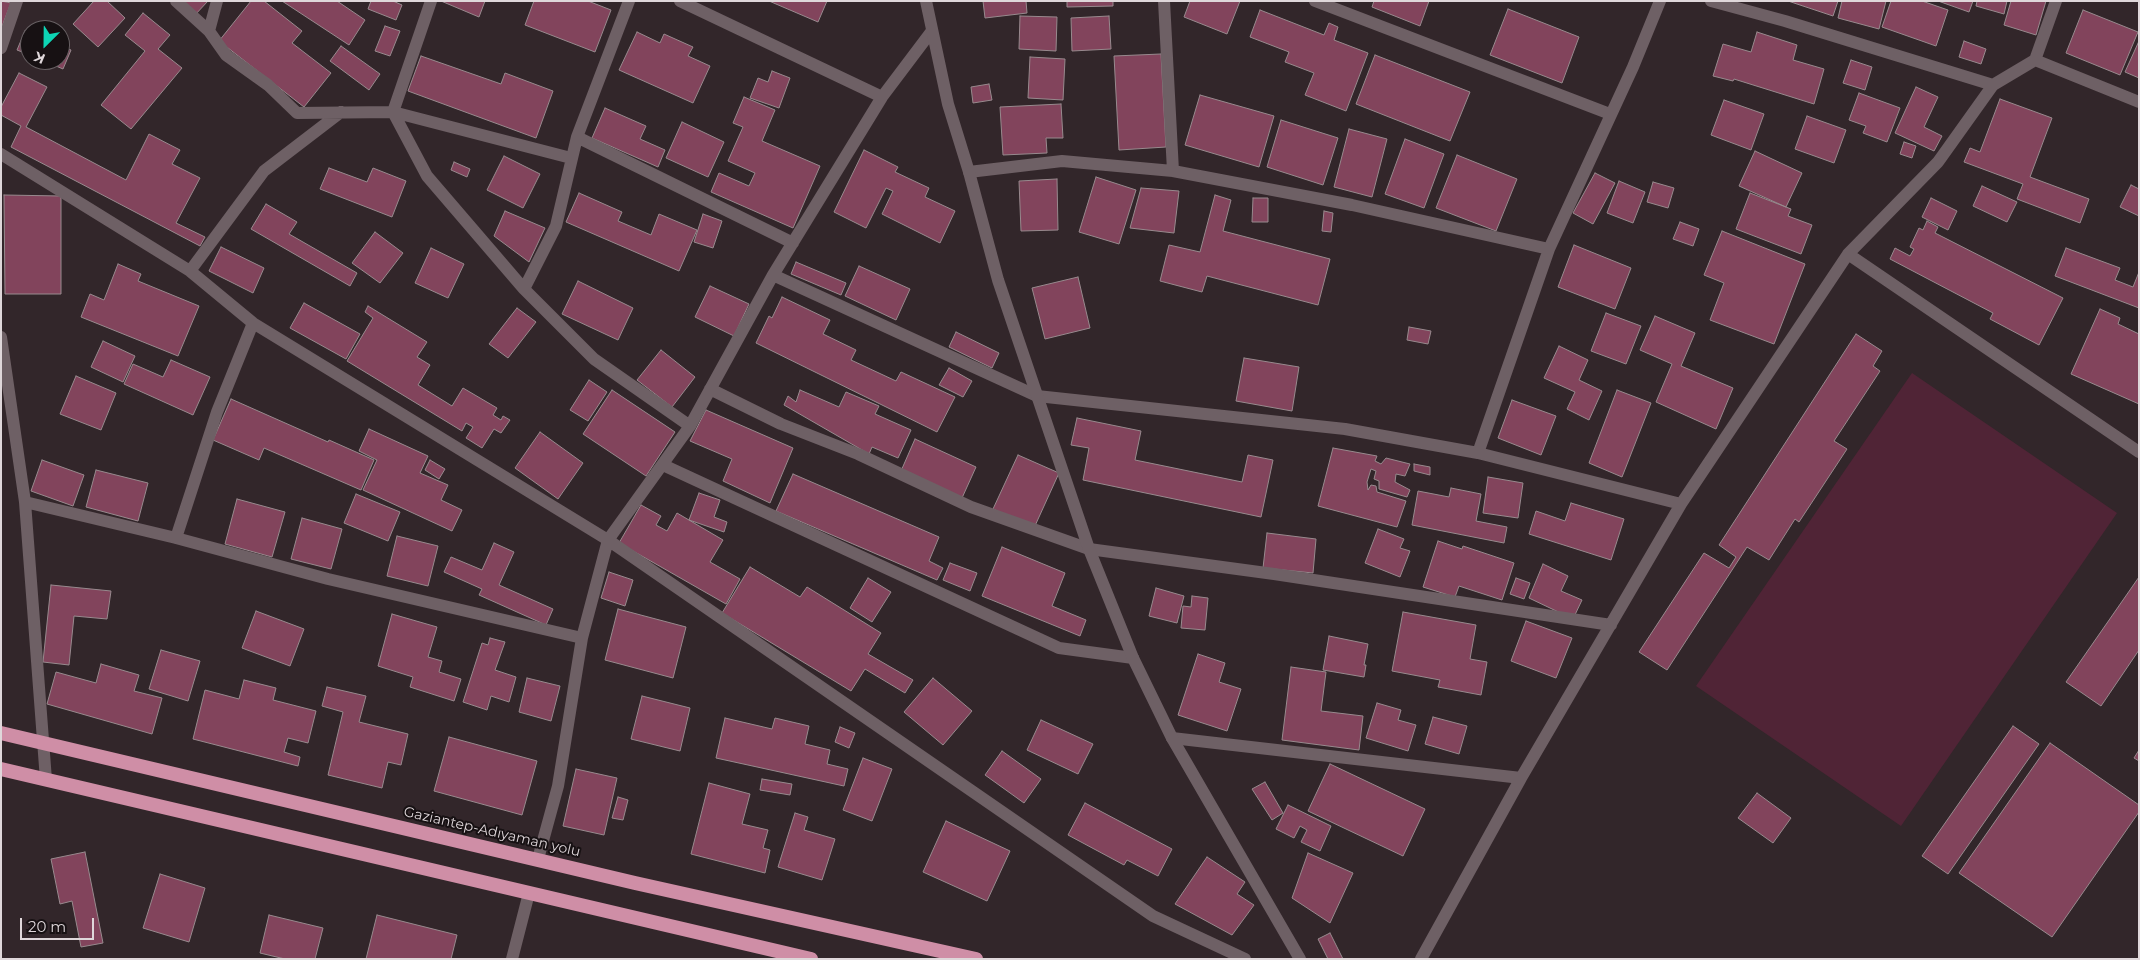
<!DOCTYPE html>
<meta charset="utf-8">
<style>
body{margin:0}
#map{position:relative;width:2140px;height:960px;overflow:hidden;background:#32262a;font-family:Montserrat,sans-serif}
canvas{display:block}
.frame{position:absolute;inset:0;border:2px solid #dfd7da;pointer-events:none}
.north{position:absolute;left:20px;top:20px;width:50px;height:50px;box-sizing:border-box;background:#171113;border:1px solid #676063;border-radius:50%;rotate:203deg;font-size:14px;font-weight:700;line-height:20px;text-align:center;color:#dfd7da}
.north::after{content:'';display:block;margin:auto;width:18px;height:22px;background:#0dd5b5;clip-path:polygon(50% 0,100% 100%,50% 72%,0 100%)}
.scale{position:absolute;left:20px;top:918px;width:74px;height:22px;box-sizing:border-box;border:2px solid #dfd7da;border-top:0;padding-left:6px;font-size:15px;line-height:18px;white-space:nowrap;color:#dfd7da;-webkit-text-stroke:4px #171113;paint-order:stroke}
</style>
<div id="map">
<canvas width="2140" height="960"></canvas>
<div class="frame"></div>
<div class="north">K</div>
<div class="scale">20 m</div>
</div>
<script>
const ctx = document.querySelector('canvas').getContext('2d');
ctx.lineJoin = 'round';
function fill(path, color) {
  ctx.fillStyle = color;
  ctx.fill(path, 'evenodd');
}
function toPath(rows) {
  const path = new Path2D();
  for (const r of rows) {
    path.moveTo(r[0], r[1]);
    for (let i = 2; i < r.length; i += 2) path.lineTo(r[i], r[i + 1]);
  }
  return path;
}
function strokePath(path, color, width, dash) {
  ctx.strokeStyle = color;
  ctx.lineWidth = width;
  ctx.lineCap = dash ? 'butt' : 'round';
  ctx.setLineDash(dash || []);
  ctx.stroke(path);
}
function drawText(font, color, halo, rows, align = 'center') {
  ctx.font = font + ' Montserrat,sans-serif';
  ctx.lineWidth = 4;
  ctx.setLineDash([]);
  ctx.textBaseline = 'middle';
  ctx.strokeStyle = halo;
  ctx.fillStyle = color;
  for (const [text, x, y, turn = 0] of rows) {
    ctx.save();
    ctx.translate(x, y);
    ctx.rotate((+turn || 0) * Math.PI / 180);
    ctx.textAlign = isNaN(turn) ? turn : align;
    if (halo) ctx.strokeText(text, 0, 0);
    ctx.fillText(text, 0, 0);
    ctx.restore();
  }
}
fill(toPath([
 [1912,373,2117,513,1901,826,1696,686]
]), '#502436');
const building = toPath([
 [1,1,11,3,1,29,1,1],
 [94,1,107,1,125,18,98,47,73,24,94,1],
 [179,1,208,1,194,16,179,1],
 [251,1,264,1,302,31,292,43,331,73,304,107,219,41,251,1],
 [282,1,337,1,365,20,349,45,282,1],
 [371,1,393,1,402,5,396,20,368,9,371,1],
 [441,1,485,1,479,17,441,1],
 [534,1,588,1,611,10,595,52,525,25,534,1],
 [769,1,827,1,818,22,769,1],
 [983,1,1026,1,1027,13,985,18,983,1],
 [1067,1,1113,1,1113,6,1067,7,1067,1],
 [1190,1,1240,1,1227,34,1184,17,1190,1],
 [1374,1,1429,1,1420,26,1372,7,1374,1],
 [1788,1,1838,1,1833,16,1788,1],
 [1842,1,1886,1,1879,29,1838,18,1842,1],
 [1891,1,1922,1,1948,10,1936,46,1882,27,1891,1],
 [1938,1,1973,1,1969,12,1938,1],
 [1977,1,2007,1,2004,14,1976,6,1977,1],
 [2011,1,2046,1,2036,35,2004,25,2011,1],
 [1508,9,1579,37,1562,83,1490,55,1508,9],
 [1260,10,1324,35,1329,23,1338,27,1334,40,1368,53,1346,111,1305,95,1314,73,1285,62,1289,52,1250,37,1260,10],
 [2083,10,2138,32,2120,75,2066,53,2083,10],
 [143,13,170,35,158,49,182,68,131,129,101,105,145,51,125,35,143,13],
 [1020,16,1057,17,1056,51,1019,49,1020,16],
 [1109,16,1111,49,1072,51,1071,18,1109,16],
 [385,26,400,31,390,56,375,51,385,26],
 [25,31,30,33,30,55,17,50,25,31],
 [637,32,660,43,664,34,693,47,688,56,710,66,693,103,619,70,637,32],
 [1757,32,1797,45,1793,60,1824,69,1814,104,1734,79,1733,81,1713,76,1723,44,1751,52,1757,32],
 [1964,41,1986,49,1981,64,1959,57,1964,41],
 [2139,41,2139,78,2125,72,2139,41],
 [60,46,71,50,63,69,42,60,60,60,60,46],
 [341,46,380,74,369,90,330,61,341,46],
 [1161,54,1166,147,1119,150,1114,56,1161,54],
 [1375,55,1470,92,1450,141,1356,104,1375,55],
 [421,56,501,84,505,73,553,91,536,138,408,91,421,56],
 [1030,57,1065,59,1063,100,1028,98,1030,57],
 [1851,60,1872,67,1865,90,1843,83,1851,60],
 [772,71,790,78,779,108,750,98,758,78,768,82,772,71],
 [19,73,47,87,26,127,126,180,149,134,180,150,172,164,200,178,176,223,205,237,200,246,11,147,21,126,1,115,1,107,19,73],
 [989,84,992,100,973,103,971,87,989,84],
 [1916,87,1938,97,1924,127,1942,136,1934,151,1895,133,1916,87],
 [1859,93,1900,108,1887,142,1863,133,1866,126,1849,120,1859,93],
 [1200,95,1274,116,1259,167,1185,145,1200,95],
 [744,97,775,110,762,141,820,166,793,228,711,192,719,173,749,186,755,173,728,161,743,127,733,123,744,97],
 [2000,99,2052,118,2030,177,2089,199,2080,223,2017,199,2023,184,1964,162,1970,148,1980,152,2000,99],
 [1724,100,1764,114,1751,150,1711,135,1724,100],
 [1061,104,1063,138,1046,138,1047,153,1003,155,1000,107,1061,104],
 [605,108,646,126,640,139,665,150,658,167,592,138,605,108],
 [1807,116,1846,130,1834,163,1795,149,1807,116],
 [1281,120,1338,138,1323,185,1267,167,1281,120],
 [682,122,724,142,708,177,666,158,682,122],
 [1349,129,1387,139,1372,197,1334,187,1349,129],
 [1405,139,1444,154,1424,208,1385,194,1405,139],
 [1904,142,1916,146,1912,158,1900,154,1904,142],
 [864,150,898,167,895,172,929,188,925,197,955,211,940,243,882,214,893,191,886,188,866,228,834,212,864,150],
 [1755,151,1802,173,1786,207,1739,186,1755,151],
 [1457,155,1517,179,1496,231,1436,208,1457,155],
 [504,156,540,174,523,208,487,190,504,156],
 [454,162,470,169,467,177,451,170,454,162],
 [329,168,367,182,373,168,406,181,392,217,320,189,329,168],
 [1595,173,1615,183,1593,224,1573,213,1595,173],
 [1096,177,1136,190,1119,244,1079,232,1096,177],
 [1057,179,1058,230,1021,231,1019,181,1057,179],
 [1619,181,1645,192,1633,223,1607,213,1619,181],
 [1653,182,1674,188,1668,208,1647,202,1653,182],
 [2131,185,2139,189,2139,216,2120,207,2131,185],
 [1982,186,2017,202,2007,222,1973,206,1982,186],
 [1141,188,1179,191,1174,233,1130,228,1141,188],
 [579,193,622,212,618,221,651,235,659,214,697,230,679,271,566,222,579,193],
 [1750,193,1791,209,1788,216,1812,225,1801,254,1736,229,1750,193],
 [4,195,61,196,61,294,5,294,4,195],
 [1215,195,1231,200,1223,231,1330,259,1318,305,1207,276,1202,292,1160,281,1169,245,1200,252,1215,195],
 [1253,198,1268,198,1268,222,1252,222,1253,198],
 [1931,198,1957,211,1948,230,1922,217,1931,198],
 [266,204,297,222,289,234,357,273,350,286,251,229,266,204],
 [505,211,545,228,529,262,494,236,505,211],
 [1324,211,1333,213,1331,232,1322,231,1324,211],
 [703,214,722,221,713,248,694,242,703,214],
 [1927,221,1938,227,1935,233,2063,298,2039,345,1990,319,1993,313,1890,259,1895,248,1910,256,1914,249,1910,247,1919,228,1923,230,1927,221],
 [1680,222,1699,229,1693,246,1673,239,1680,222],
 [1722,231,1805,264,1774,344,1710,320,1724,283,1704,275,1722,231],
 [375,232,403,253,380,283,352,263,375,232],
 [1574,245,1631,268,1615,309,1558,287,1574,245],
 [221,247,264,268,253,293,209,271,221,247],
 [431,248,464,264,448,298,415,283,431,248],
 [2066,248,2120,268,2115,280,2133,287,2139,272,2139,308,2055,276,2066,248],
 [796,262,846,283,841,295,791,274,796,262],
 [118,264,141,274,138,281,199,306,178,356,81,317,90,294,104,300,118,264],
 [859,266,910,289,896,320,845,296,859,266],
 [1078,277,1090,328,1045,339,1032,288,1078,277],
 [578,281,633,308,618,340,562,314,578,281],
 [710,286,749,304,734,336,695,317,710,286],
 [782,297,830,320,823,334,856,350,851,360,896,381,901,372,955,397,937,432,756,343,769,316,772,318,782,297],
 [304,303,360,334,346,359,290,328,304,303],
 [368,306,427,342,417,357,430,365,418,385,452,406,463,388,497,408,493,415,501,420,503,416,510,420,501,433,494,429,482,448,466,438,473,427,466,423,462,431,347,361,373,318,365,312,368,306],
 [517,308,536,322,508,358,489,344,517,308],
 [2100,309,2120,318,2118,324,2139,334,2139,404,2071,374,2100,309],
 [1606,313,1641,326,1626,364,1591,351,1606,313],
 [1655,316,1695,333,1681,366,1733,388,1716,429,1656,402,1672,364,1640,350,1655,316],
 [1409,327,1431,331,1428,344,1407,340,1409,327],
 [956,332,999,353,992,368,949,347,956,332],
 [1856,334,1882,351,1873,366,1880,371,1834,441,1847,449,1799,522,1795,519,1769,560,1747,547,1667,670,1639,652,1704,553,1729,568,1736,557,1719,545,1856,334],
 [103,341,135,356,123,382,91,367,103,341],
 [1559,346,1588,360,1579,380,1602,391,1589,420,1567,409,1575,392,1544,378,1559,346],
 [661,350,695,377,672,407,637,380,661,350],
 [1244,358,1299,367,1292,411,1236,401,1244,358],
 [171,360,210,377,193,415,124,384,133,364,163,377,171,360],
 [949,368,972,381,963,397,939,385,949,368],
 [76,376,116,393,101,430,60,414,76,376],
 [589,380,607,392,588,421,570,410,589,380],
 [612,390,675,432,646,476,583,434,612,390],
 [800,390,839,407,846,392,879,406,875,414,911,430,898,458,872,447,869,454,784,405,788,396,796,402,800,390],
 [1617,390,1651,403,1622,477,1589,463,1617,390],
 [231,399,328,442,329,440,374,460,361,490,264,448,259,460,213,440,231,399],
 [1512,400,1556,416,1541,455,1498,438,1512,400],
 [706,410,793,448,770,503,723,481,732,459,690,441,706,410],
 [1077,418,1141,431,1135,460,1242,482,1248,455,1273,460,1261,517,1083,480,1089,448,1071,445,1077,418],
 [369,429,428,456,420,473,448,485,441,500,462,510,452,531,363,490,377,460,359,451,369,429],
 [540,432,583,463,558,499,515,468,540,432],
 [915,439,976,467,962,498,901,471,915,439],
 [1333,448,1377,456,1375,461,1381,464,1386,458,1410,464,1405,476,1396,474,1395,482,1410,490,1407,497,1379,489,1379,481,1374,479,1376,471,1371,469,1367,482,1368,490,1371,485,1376,486,1377,492,1406,501,1397,527,1318,506,1333,448],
 [1018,455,1059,473,1034,528,993,509,1018,455],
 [42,460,84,475,73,506,31,491,42,460],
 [430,460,445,469,439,479,425,470,430,460],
 [1414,464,1430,467,1430,475,1414,471,1414,464],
 [96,470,148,483,138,521,86,507,96,470],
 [793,474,939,537,929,561,943,568,937,580,776,511,793,474],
 [1488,477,1523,483,1518,518,1483,513,1488,477],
 [1451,488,1481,494,1476,521,1507,527,1504,543,1412,525,1418,491,1449,497,1451,488],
 [699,493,720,500,714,517,727,522,724,532,689,520,699,493],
 [356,494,400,512,388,541,344,523,356,494],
 [237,499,285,512,272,557,225,544,237,499],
 [1571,503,1624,519,1611,560,1529,534,1536,511,1565,521,1571,503],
 [641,505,661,516,656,525,667,531,677,513,723,540,710,562,740,579,726,604,619,543,641,505],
 [302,518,342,529,331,569,291,559,302,518],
 [1378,529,1404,539,1400,548,1410,551,1400,577,1365,563,1378,529],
 [1267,533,1316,539,1313,573,1263,568,1267,533],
 [397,536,438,546,428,586,387,576,397,536],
 [1438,541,1462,549,1463,546,1514,563,1502,600,1459,586,1455,597,1423,587,1438,541],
 [494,543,514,552,499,585,553,609,546,625,479,595,482,589,444,572,451,557,482,570,494,543],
 [1002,547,1065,573,1052,606,1086,620,1080,636,982,596,1002,547],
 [950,563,977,573,970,591,943,580,950,563],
 [1543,564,1568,576,1561,591,1582,600,1573,619,1529,598,1543,564],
 [750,567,800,597,807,587,881,633,868,654,913,680,905,693,865,669,851,691,722,613,750,567],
 [609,572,633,580,625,606,601,598,609,572],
 [2139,577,2139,650,2101,706,2066,682,2139,577],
 [868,578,891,592,872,622,850,608,868,578],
 [1516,578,1530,583,1524,599,1510,594,1516,578],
 [51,585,111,591,107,619,74,616,69,665,43,662,51,585],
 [1156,588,1184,596,1177,623,1149,616,1156,588],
 [1192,596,1208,598,1205,630,1181,628,1183,606,1191,607,1192,596],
 [618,609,686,627,673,678,605,660,618,609],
 [256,611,304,629,290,666,242,648,256,611],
 [1403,612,1476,625,1470,659,1487,662,1481,695,1438,687,1440,680,1392,671,1403,612],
 [392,614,437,627,428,657,442,661,439,672,461,679,454,701,410,687,413,677,378,666,392,614],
 [1526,621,1572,638,1556,678,1511,661,1526,621],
 [1329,636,1368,644,1364,665,1366,665,1364,677,1323,670,1329,636],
 [490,638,505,642,495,670,516,677,509,702,491,696,487,710,463,702,482,643,488,645,490,638],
 [161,650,200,661,188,701,149,689,161,650],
 [1198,654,1225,663,1219,682,1241,689,1227,731,1178,715,1198,654],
 [101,664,139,675,134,691,162,698,152,734,47,704,56,672,96,683,101,664],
 [1291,667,1326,672,1321,711,1363,716,1359,750,1282,740,1291,667],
 [527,678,560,686,551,721,519,712,527,678],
 [933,678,972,711,943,745,904,712,933,678],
 [244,680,276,688,273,700,316,711,308,743,288,738,284,752,300,757,298,766,193,739,205,690,239,699,244,680],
 [327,687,366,696,359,722,408,734,401,765,388,762,382,788,328,775,343,712,322,706,327,687],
 [642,696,690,708,680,751,631,739,642,696],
 [1377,703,1401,710,1398,720,1416,725,1408,751,1366,738,1377,703],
 [1433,717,1467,726,1459,754,1425,744,1433,717],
 [725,718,772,729,775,718,809,726,805,744,830,750,827,764,848,769,844,786,716,758,725,718],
 [1041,720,1093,744,1078,774,1027,750,1041,720],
 [2013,726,2039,744,1948,874,1922,856,2013,726],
 [840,727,855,733,849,748,835,742,840,727],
 [449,737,537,761,522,815,434,791,449,737],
 [2050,743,2139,805,2139,812,2052,937,1959,873,2050,743],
 [2139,750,2139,761,2134,758,2139,750],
 [1002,751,1041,779,1024,803,985,775,1002,751],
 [863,758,892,769,872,821,843,810,863,758],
 [1330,764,1425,809,1403,856,1308,811,1330,764],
 [576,769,617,778,604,835,563,826,576,769],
 [762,779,792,784,790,795,760,790,762,779],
 [1265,782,1283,813,1272,820,1252,789,1265,782],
 [709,783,750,794,742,824,768,830,763,848,770,850,765,873,691,854,709,783],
 [1757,793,1791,818,1773,843,1738,818,1757,793],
 [618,797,628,800,623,820,612,818,618,797],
 [1085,803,1172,849,1158,876,1127,860,1124,865,1068,835,1085,803],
 [1288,805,1331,826,1320,851,1301,842,1307,830,1300,826,1294,838,1276,829,1288,805],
 [795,813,808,817,804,830,835,839,822,880,778,867,795,813],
 [946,821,1010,851,987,901,923,872,946,821],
 [85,852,103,943,81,947,72,901,60,904,51,859,85,852],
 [1308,853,1353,873,1330,923,1292,898,1308,853],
 [1207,857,1245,882,1237,894,1254,905,1232,935,1175,904,1207,857],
 [160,874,205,888,189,942,143,928,160,874],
 [269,915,323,928,315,959,285,959,260,953,269,915],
 [377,915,457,935,451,959,366,959,377,915],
 [1330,933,1343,959,1328,959,1318,939,1330,933]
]);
fill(building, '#82445c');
strokePath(building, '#988a8e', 1);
strokePath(toPath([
 [176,1,209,31,226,55,268,85,297,113,393,112,571,158],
 [431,1,393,112,427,176,524,289,594,359,690,426],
 [680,1,882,97],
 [1164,1,1173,171],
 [1315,1,1610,114],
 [1711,1,1785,21,1993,85],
 [209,31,217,1],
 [1,48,17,1],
 [2035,60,2139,102],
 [577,137,793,243],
 [1,154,190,271,253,323,608,540,1153,916,1245,959],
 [969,172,1062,161,1173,171,1352,205,1549,249],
 [1848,254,2139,452],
 [190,271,264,171,341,112],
 [773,275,1037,396,1345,429,1478,453,1681,504],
 [524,289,556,226,577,137,629,1],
 [1,337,25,502,46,780],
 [710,389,781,424,858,454,971,507,1089,549,1274,574,1611,625],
 [1478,453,1549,249,1633,67,1660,1],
 [663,465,1059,648,1133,658],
 [25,502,176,538,328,579,582,638],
 [176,538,217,412,253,323],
 [1172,738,1521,778],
 [538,859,558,786,582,638,608,540,690,426,773,275,882,97,931,32],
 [512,959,529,893],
 [1421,959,1521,778,1681,504,1848,254,1938,162,1993,85,2035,60,2056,1]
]), '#6e6065', 12);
strokePath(toPath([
 [926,1,948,104,969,172,998,280,1089,549,1133,658,1172,738,1300,959]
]), '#6e6065', 12);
strokePath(toPath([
 [1,733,635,883,976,959],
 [1,769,811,959]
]), '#cf8ea6', 14);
drawText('14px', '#dfd7da', '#171113', [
 ["Gaziantep-Adıyaman yolu",492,832,13]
]);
</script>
